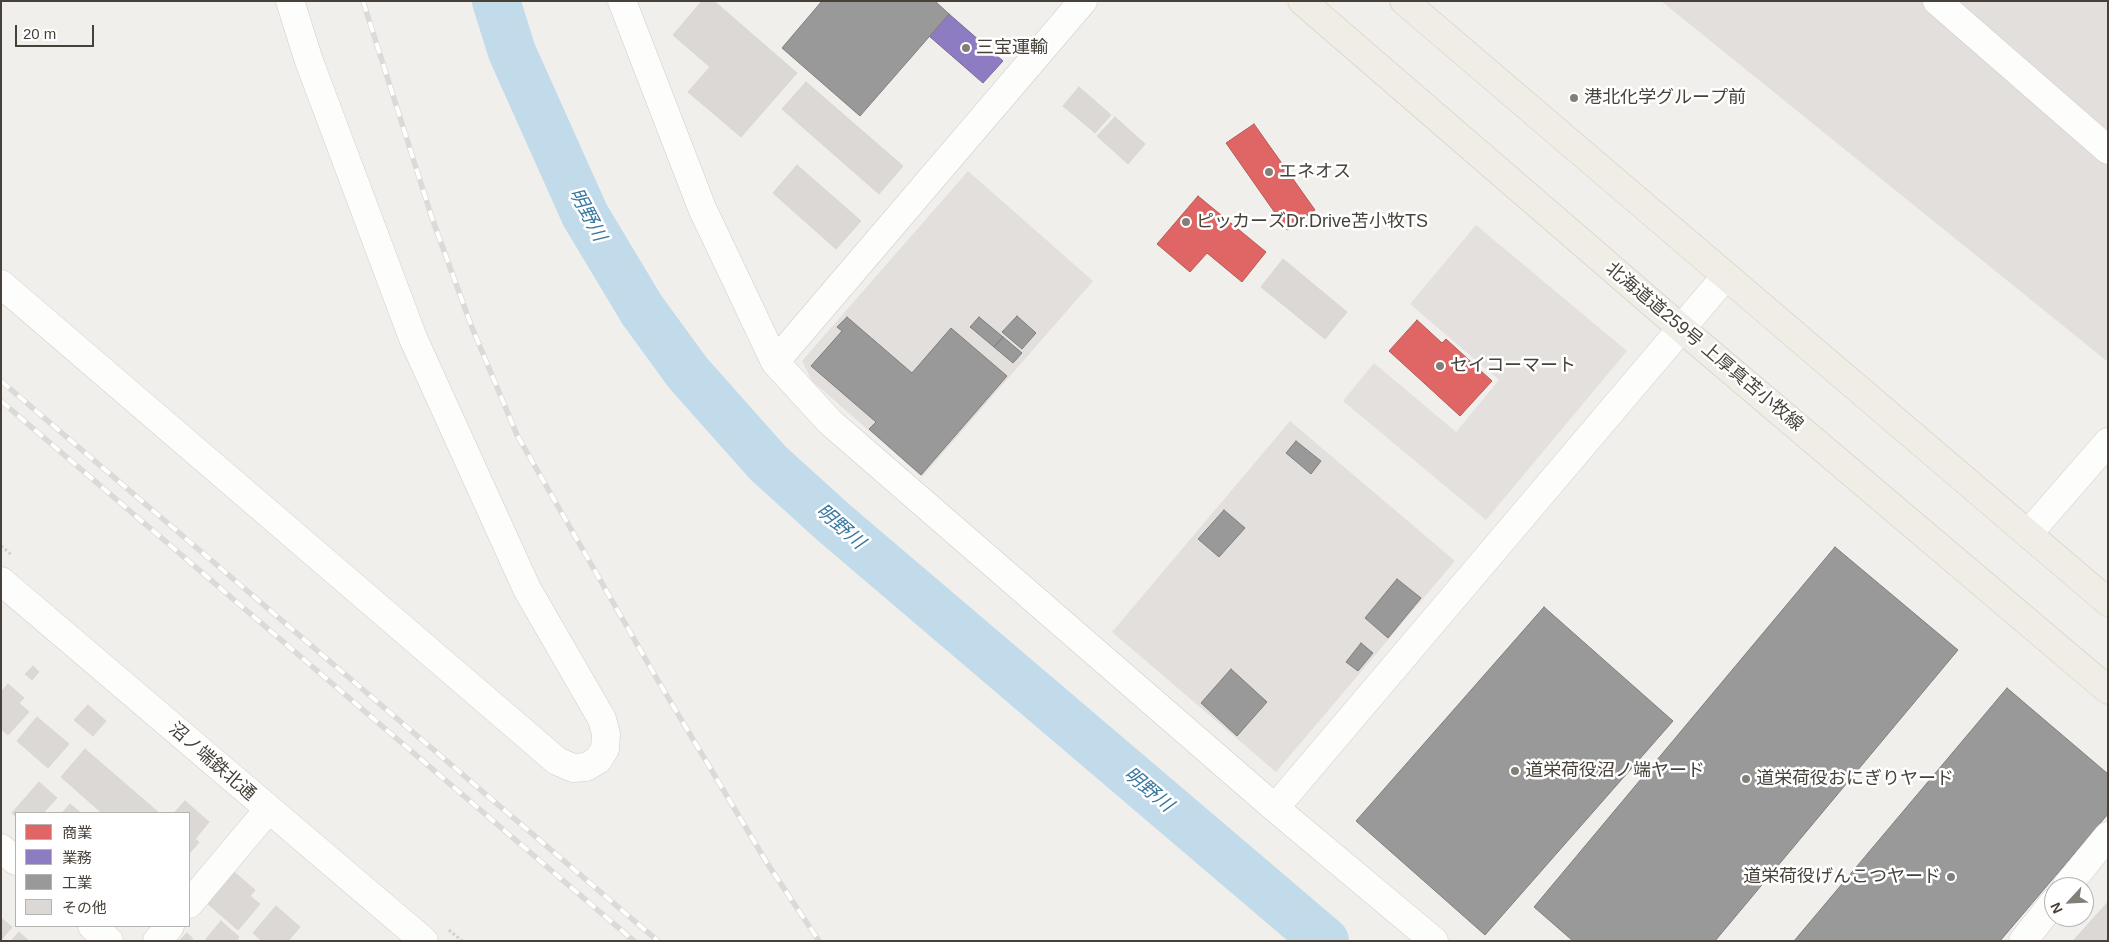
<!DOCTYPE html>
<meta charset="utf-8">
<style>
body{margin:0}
#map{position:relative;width:2109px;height:942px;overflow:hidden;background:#f1efec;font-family:Helvetica,"Noto Sans JP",sans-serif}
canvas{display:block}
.frame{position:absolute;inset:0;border:2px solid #474139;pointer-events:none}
.legend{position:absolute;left:15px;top:812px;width:175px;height:115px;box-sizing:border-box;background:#fff;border:1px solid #b5b3b0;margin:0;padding:6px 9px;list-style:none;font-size:15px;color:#474139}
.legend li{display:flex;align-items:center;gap:10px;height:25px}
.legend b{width:25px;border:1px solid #b5b3b0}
.north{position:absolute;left:2044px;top:877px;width:50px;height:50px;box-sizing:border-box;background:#fff;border:1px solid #b5b3b0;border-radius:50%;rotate:245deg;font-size:14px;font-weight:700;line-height:20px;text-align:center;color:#474139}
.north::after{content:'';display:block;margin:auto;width:18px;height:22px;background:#827e78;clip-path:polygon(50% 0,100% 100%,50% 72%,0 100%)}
.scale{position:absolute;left:15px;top:25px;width:79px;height:22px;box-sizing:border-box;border:2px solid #474139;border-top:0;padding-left:6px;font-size:15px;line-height:18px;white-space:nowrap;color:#474139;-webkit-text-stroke:4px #fff;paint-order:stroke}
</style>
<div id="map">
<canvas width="2109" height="942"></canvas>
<div class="frame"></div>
<ul class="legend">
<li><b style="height:14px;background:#e06666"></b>商業</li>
<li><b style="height:14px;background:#8e7cc3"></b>業務</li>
<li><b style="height:14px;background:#999"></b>工業</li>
<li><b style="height:14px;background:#dbd8d5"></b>その他</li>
</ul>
<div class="north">N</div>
<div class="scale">20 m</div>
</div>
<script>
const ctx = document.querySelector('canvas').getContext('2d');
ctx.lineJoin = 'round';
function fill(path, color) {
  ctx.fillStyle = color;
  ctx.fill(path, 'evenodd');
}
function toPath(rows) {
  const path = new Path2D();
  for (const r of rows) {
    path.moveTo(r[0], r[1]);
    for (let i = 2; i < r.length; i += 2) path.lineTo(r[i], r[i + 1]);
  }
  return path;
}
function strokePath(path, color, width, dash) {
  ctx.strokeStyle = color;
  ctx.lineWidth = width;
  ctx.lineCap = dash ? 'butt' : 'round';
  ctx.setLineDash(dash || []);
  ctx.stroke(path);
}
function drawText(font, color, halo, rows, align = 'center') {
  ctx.font = font + ' Helvetica,"Noto Sans JP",sans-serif';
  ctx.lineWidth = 5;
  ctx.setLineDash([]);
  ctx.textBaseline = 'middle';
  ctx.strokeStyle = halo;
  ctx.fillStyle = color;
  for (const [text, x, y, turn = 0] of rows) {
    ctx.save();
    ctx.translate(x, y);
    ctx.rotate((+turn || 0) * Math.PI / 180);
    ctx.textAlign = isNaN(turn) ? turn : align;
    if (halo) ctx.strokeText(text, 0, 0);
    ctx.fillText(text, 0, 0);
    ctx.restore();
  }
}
fill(toPath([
 [1661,1,2108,1,2108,362],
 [968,171,1093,281,922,477,812,381,802,361],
 [1290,421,1455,561,1276,772,1112,632]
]), '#e3dfdc');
fill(toPath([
 [1476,225,1627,351,1486,520,1343,401,1374,363,1456,432,1499,380,1410,304]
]), '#e3e0dd');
const shops = toPath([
 [1254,124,1315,210,1287,230,1226,143,1254,124],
 [1198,196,1266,252,1242,282,1207,253,1190,272,1157,244,1198,196],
 [1417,320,1442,343,1446,339,1492,381,1460,416,1389,351,1417,320]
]);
fill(shops, '#e06666');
strokePath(shops, '#b25b58', 1);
const offices = toPath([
 [949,14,1003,61,983,83,929,36,949,14]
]);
fill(offices, '#8e7cc3');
strokePath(offices, '#796a9a', 1);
const industry = toPath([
 [822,1,935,1,949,14,860,116,782,48,822,1],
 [1017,316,1036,333,1022,349,1002,332,1017,316],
 [847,317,912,373,951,328,1007,376,921,475,869,429,876,422,811,366,842,331,837,327,847,317],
 [979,317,1003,337,994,347,970,327,979,317],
 [1003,337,1022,353,1013,363,994,347,1003,337],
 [1296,441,1321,461,1311,474,1286,453,1296,441],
 [1224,510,1245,528,1219,557,1198,539,1224,510],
 [1835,547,1958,650,1715,941,1573,941,1534,907,1835,547],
 [1397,579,1421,598,1388,638,1365,618,1397,579],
 [1544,607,1673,721,1485,935,1356,821,1544,607],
 [1361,643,1373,653,1358,671,1346,662,1361,643],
 [1231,669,1267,702,1237,736,1201,703,1231,669],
 [2007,688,2108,774,2108,814,2000,941,1794,941,2007,688]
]);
fill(industry, '#999');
strokePath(industry, '#807f7c', 1);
strokePath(toPath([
 [496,1,512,52,585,215,642,310,688,373,768,463,833,522,1325,941]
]), '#c1dbea', 48);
const building = toPath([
 [702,1,714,1,797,73,741,137,688,92,710,67,673,35,702,1],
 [806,82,903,166,879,194,782,109,806,82],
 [1079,87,1111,115,1095,133,1063,106,1079,87],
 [1115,117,1145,144,1128,164,1097,136,1115,117],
 [797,165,861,221,836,249,773,193,797,165],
 [1283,259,1347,312,1325,339,1261,287,1283,259],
 [33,666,39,672,32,680,25,674,33,666],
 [8,684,24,698,19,703,29,712,8,735,1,729,1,692,8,684],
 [88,705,106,721,93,736,74,720,88,705],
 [37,717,69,744,48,768,17,741,37,717],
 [85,749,158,812,157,813,102,813,61,777,85,749],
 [39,782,57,798,43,813,16,813,16,817,12,813,39,782],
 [185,801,209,822,195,839,199,842,189,854,189,813,174,813,185,801],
 [70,804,81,813,62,813,70,804],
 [234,872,255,890,250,896,260,904,238,930,207,903,234,872],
 [2108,902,2108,941,2073,941,2108,902],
 [276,906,300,927,288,941,262,941,253,933,276,906],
 [1,918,12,927,1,940,1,918],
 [221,921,239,937,236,941,208,941,206,939,221,921],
 [19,932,29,941,11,941,19,932],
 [187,933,193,939,179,941,187,933]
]);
fill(building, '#dbd8d5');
strokePath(building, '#d9d6d2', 1);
const minor = toPath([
 [622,1,702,208,775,362,830,422,1275,808,1434,941],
 [1937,1,2108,150],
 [1,284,557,761,573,768,586,767,598,760,605,749,606,734,602,719,527,589,413,338,309,61,290,1],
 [775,362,1083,1],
 [2028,534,2108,442],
 [1,581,424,941],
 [1275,808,1725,277],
 [1,848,16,861],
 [2066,887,2108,836],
 [189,904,268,810],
 [92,926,109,941],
 [157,941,170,926],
 [2023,941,2054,902]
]);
const major = toPath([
 [1302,1,1682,329,2108,690],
 [1404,1,2108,602]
]);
strokePath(minor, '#cfcdca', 29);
strokePath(major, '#d1cabc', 29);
strokePath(toPath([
 [1,546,12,555],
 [449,930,462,941]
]), '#d1cfcc', 3, [2.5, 2.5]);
strokePath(minor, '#fdfdfc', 28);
strokePath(major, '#f0ece6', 28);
const rail = toPath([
 [363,1,432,218,471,325,517,435,657,679,767,863,819,941],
 [1,381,658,941],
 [1,401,634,941]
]);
strokePath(rail, '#dadad9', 5.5);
strokePath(rail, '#fff', 4, [11]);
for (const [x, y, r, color] of [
 [966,48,5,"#827e78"],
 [1574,98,5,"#827e78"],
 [1269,172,5,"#827e78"],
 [1186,222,5,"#827e78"],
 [1440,366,5,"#827e78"],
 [1515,771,5,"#827e78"],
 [1746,779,5,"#827e78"],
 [1951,877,5,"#827e78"]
]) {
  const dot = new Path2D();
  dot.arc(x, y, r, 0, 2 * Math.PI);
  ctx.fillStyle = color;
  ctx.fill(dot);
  strokePath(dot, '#fff', 2);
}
drawText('18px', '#474139', '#fff', [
 ["三宝運輸",976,48],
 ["港北化学グループ前",1584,98],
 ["エネオス",1279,172],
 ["ピッカーズDr.Drive苫小牧TS",1196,222],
 ["セイコーマート",1450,366],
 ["道栄荷役沼ノ端ヤード",1525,771],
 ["道栄荷役おにぎりヤード",1756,779],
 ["道栄荷役げんこつヤード",1941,877,"right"]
], 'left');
drawText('18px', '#474139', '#fff', [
 ["北海道道259号 上厚真苫小牧線",1704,347,40],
 ["沼ノ端鉄北通",212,762,41]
]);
drawText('italic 19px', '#3a79a0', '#fff', [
 ["明野川",587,215,62],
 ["明野川",840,527,41],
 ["明野川",1148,790,40]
]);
</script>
